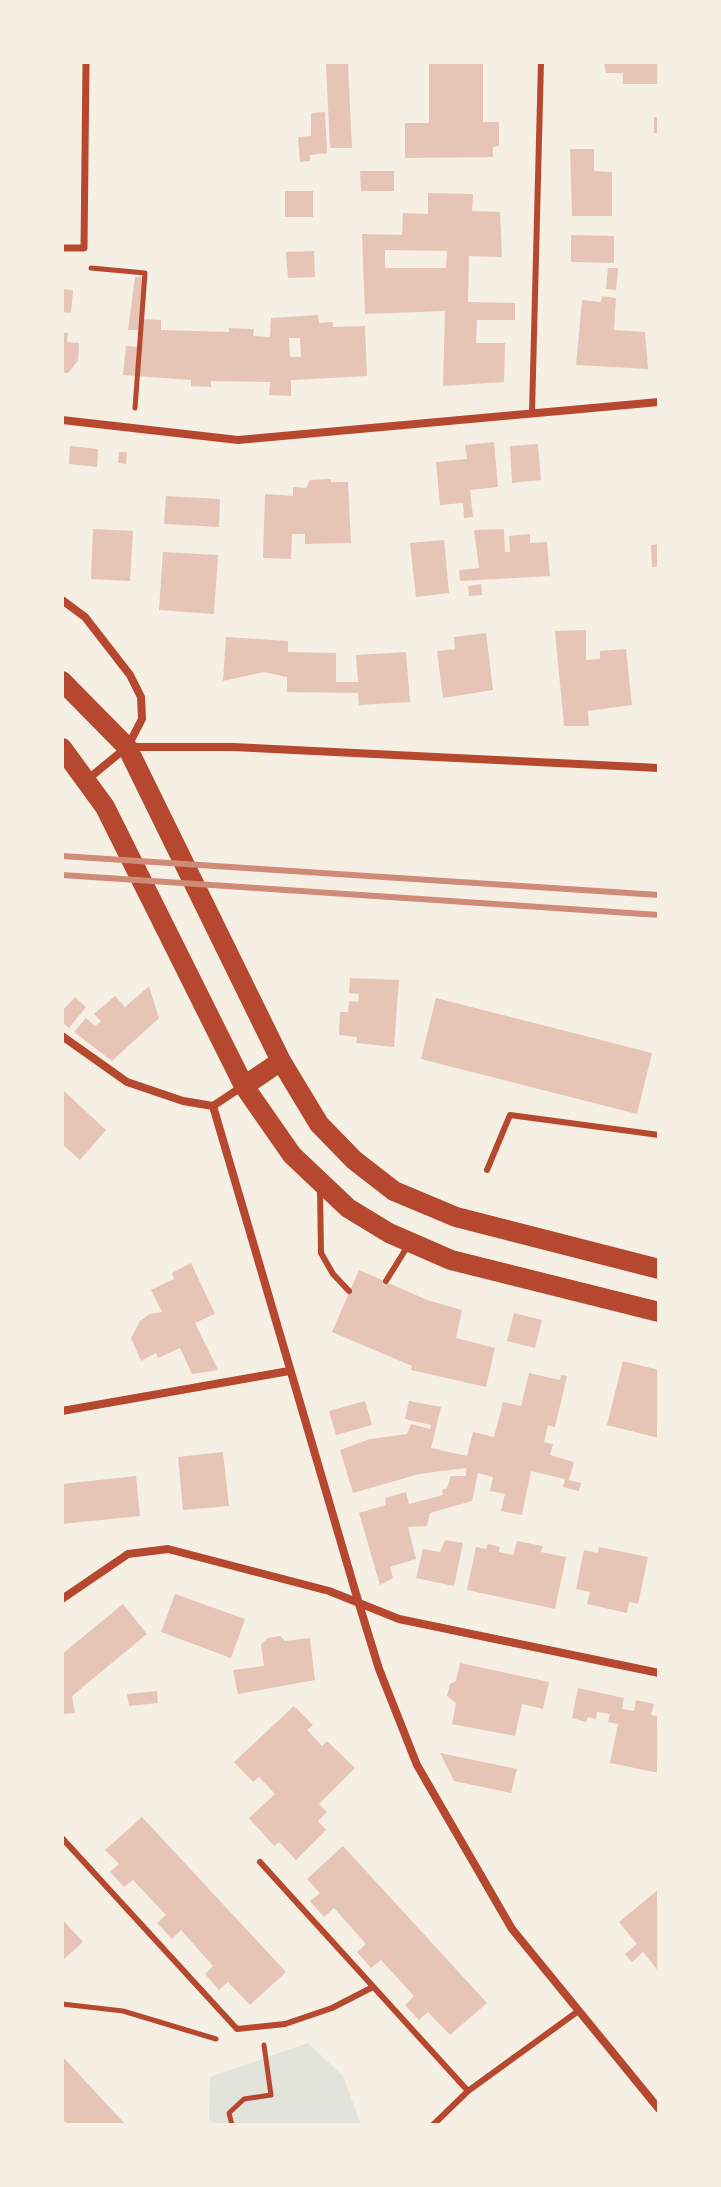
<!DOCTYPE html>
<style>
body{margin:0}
#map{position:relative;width:721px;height:2187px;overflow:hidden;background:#f6efe4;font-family:Ubuntu,sans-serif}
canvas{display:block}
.frame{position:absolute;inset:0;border:64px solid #f6efe4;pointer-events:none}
</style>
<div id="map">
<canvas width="721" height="2187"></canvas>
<div class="frame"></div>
</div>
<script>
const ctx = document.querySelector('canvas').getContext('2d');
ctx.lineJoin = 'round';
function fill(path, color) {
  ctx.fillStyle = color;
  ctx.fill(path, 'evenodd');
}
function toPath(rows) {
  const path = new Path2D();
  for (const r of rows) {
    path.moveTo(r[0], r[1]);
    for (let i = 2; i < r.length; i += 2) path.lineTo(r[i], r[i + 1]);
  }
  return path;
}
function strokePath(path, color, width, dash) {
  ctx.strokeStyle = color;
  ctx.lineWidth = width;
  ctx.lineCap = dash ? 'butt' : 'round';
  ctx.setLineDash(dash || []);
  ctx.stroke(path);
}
fill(toPath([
 [308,2043,343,2076,361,2125,214,2125,209,2118,210,2077]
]), '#e2e4dc');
fill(toPath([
 [429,62,483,62,483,122,499,122,499,146,493,147,493,157,405,158,405,123,429,123],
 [604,62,659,62,659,84,623,84,623,73,606,73],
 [348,63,352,148,330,148,326,64],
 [325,112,327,153,310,155,310,161,300,162,298,137,311,136,311,113],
 [654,117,659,117,659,133,654,133],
 [570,149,594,149,594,171,612,172,612,216,572,216],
 [360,171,394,171,394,191,361,191],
 [285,191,313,191,313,217,285,217],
 [428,193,473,194,472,211,500,212,502,257,469,256,468,302,515,303,515,320,477,320,476,343,505,343,504,382,443,386,445,311,365,314,362,234,402,235,403,213,428,214],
 [385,250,447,251,446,268,385,268],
 [571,235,614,236,614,263,571,262],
 [314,251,315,277,288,278,286,252],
 [608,268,618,268,616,290,606,289],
 [135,277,144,277,139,330,128,330],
 [63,289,73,290,71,313,62,312],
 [602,296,616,298,614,330,645,332,648,369,576,365,582,300,601,302],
 [318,315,319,323,333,322,333,327,365,326,367,376,291,380,291,396,269,395,270,382,211,381,211,387,191,386,191,380,123,375,126,346,141,347,143,319,161,320,161,330,229,332,229,328,254,329,253,336,270,337,271,318],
 [289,338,300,338,301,357,290,357],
 [62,333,68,333,67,342,79,343,78,361,68,373,62,373],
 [494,442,498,487,470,490,473,517,464,518,463,503,440,505,436,462,467,459,465,445],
 [538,444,541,480,512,483,510,446],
 [70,446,98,449,97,467,69,464],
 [119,452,127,452,126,464,118,463],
 [331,479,331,482,348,482,351,543,305,544,305,534,292,534,291,559,263,558,265,494,293,496,293,487,306,488,310,480],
 [166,496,220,499,219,527,164,524],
 [93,529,133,531,130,581,91,579],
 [504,529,505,552,510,552,509,536,530,534,530,543,547,542,550,576,460,581,459,570,479,568,474,530],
 [444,540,449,593,416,597,410,543],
 [659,544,659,567,652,567,651,545],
 [163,552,218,555,214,614,159,610],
 [481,584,482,595,469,596,468,586],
 [586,630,586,660,600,659,600,651,626,649,632,705,588,711,589,726,564,726,555,631],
 [486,633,493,690,443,698,437,651,455,649,454,637],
 [226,637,288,641,288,652,336,653,336,682,358,682,356,655,406,652,410,702,359,705,358,693,287,692,287,677,264,672,223,681],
 [350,978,399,980,394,1047,356,1043,357,1037,339,1035,340,1012,348,1012,349,1001,358,1002,359,994,349,993],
 [149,986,159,1018,112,1061,74,1032,86,1018,95,1026,101,1021,94,1014,115,996,125,1007],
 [75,997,86,1007,69,1028,62,1022,62,1011],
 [436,998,652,1053,637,1114,421,1059],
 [64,1091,106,1130,80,1160,62,1144],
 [191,1263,215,1314,195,1323,218,1370,192,1374,180,1348,158,1358,156,1353,141,1361,131,1338,140,1321,150,1314,162,1312,151,1290,174,1279,172,1273],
 [359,1270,427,1300,462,1310,456,1338,495,1348,486,1387,411,1370,412,1366,332,1332],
 [514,1313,542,1320,535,1348,507,1341],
 [623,1361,659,1370,659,1438,607,1425],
 [529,1373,560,1380,561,1375,567,1376,555,1427,548,1425,544,1442,553,1444,550,1455,574,1462,569,1480,581,1483,579,1491,563,1487,565,1479,531,1471,522,1515,501,1511,505,1494,490,1491,493,1477,478,1473,472,1501,430,1513,427,1526,408,1527,416,1559,390,1567,393,1578,380,1585,359,1513,386,1505,385,1498,406,1492,409,1504,443,1495,442,1490,447,1488,451,1476,466,1476,466,1468,419,1474,353,1493,340,1450,370,1439,407,1434,411,1424,430,1429,431,1425,405,1419,409,1401,441,1407,431,1448,467,1456,473,1432,494,1437,503,1402,521,1406],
 [365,1401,372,1425,336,1435,329,1411],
 [223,1452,229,1506,183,1510,178,1457],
 [136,1476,140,1516,62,1524,62,1484],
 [445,1540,463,1543,454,1586,416,1578,423,1549,440,1552],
 [517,1541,543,1546,541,1552,566,1557,555,1609,467,1590,476,1547,486,1549,488,1544,500,1547,499,1552,513,1555],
 [599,1547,648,1557,638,1604,629,1602,627,1613,587,1604,590,1592,576,1589,584,1550,598,1553],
 [175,1594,245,1619,231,1658,161,1632],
 [123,1604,147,1634,72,1696,75,1713,62,1714,62,1654],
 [280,1636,285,1641,310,1638,315,1680,238,1694,233,1670,264,1666,261,1644,268,1638],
 [460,1663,549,1682,543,1709,522,1704,515,1736,452,1724,456,1703,447,1696,450,1684,456,1681],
 [578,1688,624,1698,622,1709,634,1711,636,1700,654,1704,651,1715,659,1717,659,1773,610,1763,618,1724,608,1722,610,1714,597,1712,596,1719,588,1717,586,1722,572,1718],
 [157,1691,158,1703,129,1706,127,1694],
 [294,1706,313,1725,307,1730,322,1746,327,1741,355,1768,319,1804,327,1812,318,1821,326,1830,296,1860,279,1842,274,1846,249,1818,275,1794,259,1777,253,1782,234,1762],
 [440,1753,517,1769,511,1793,454,1781],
 [142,1817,286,1972,250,2005,228,1982,219,1990,205,1974,213,1966,181,1930,172,1939,157,1923,166,1915,133,1880,124,1887,110,1872,119,1864,105,1850],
 [343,1846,487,2003,450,2035,428,2012,419,2020,405,2005,414,1996,381,1960,371,1968,357,1952,366,1944,334,1908,324,1917,310,1901,320,1893,307,1879],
 [659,1889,659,1972,643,1952,632,1962,625,1954,637,1944,619,1922],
 [62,1919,83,1942,62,1961],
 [62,2056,126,2125,68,2125,62,2119]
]), '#e6c5b7');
strokePath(toPath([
 [91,268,145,273,135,408],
 [62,2004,123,2011,216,2039],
 [232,2125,229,2113,244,2099,271,2095,264,2045]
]), '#b5482f', 5);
strokePath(toPath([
 [532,412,541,62],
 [487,1170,510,1115,659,1135],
 [320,1189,321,1253,333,1274,349,1291],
 [386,1281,409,1244],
 [62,1838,237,2029,285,2024,332,2008,373,1987],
 [260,1862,468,2091],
 [433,2125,468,2091,577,2012]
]), '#b5482f', 6);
strokePath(toPath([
 [62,248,84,248,86,62]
]), '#b5482f', 7);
strokePath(toPath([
 [62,420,238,440,659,402],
 [62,600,85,617,130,675,141,697,142,719,128,746],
 [88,779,127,747,233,747,659,768],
 [62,1036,127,1082,183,1101,213,1106],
 [213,1106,359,1604,379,1669,417,1765,512,1929,659,2109],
 [213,1106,243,1086],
 [62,1411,289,1371],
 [62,1599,128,1554,168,1549,329,1591,399,1619,659,1673]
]), '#b5482f', 8);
strokePath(toPath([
 [62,681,127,747,281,1061,319,1124,354,1160,394,1191,456,1217,659,1269],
 [62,748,105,807,244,1086,292,1155,348,1208,389,1233,451,1260,659,1312],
 [244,1086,281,1061]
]), '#b5482f', 20);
strokePath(toPath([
 [62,856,659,895],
 [62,875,659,915]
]), '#cf8b77', 6);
</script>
